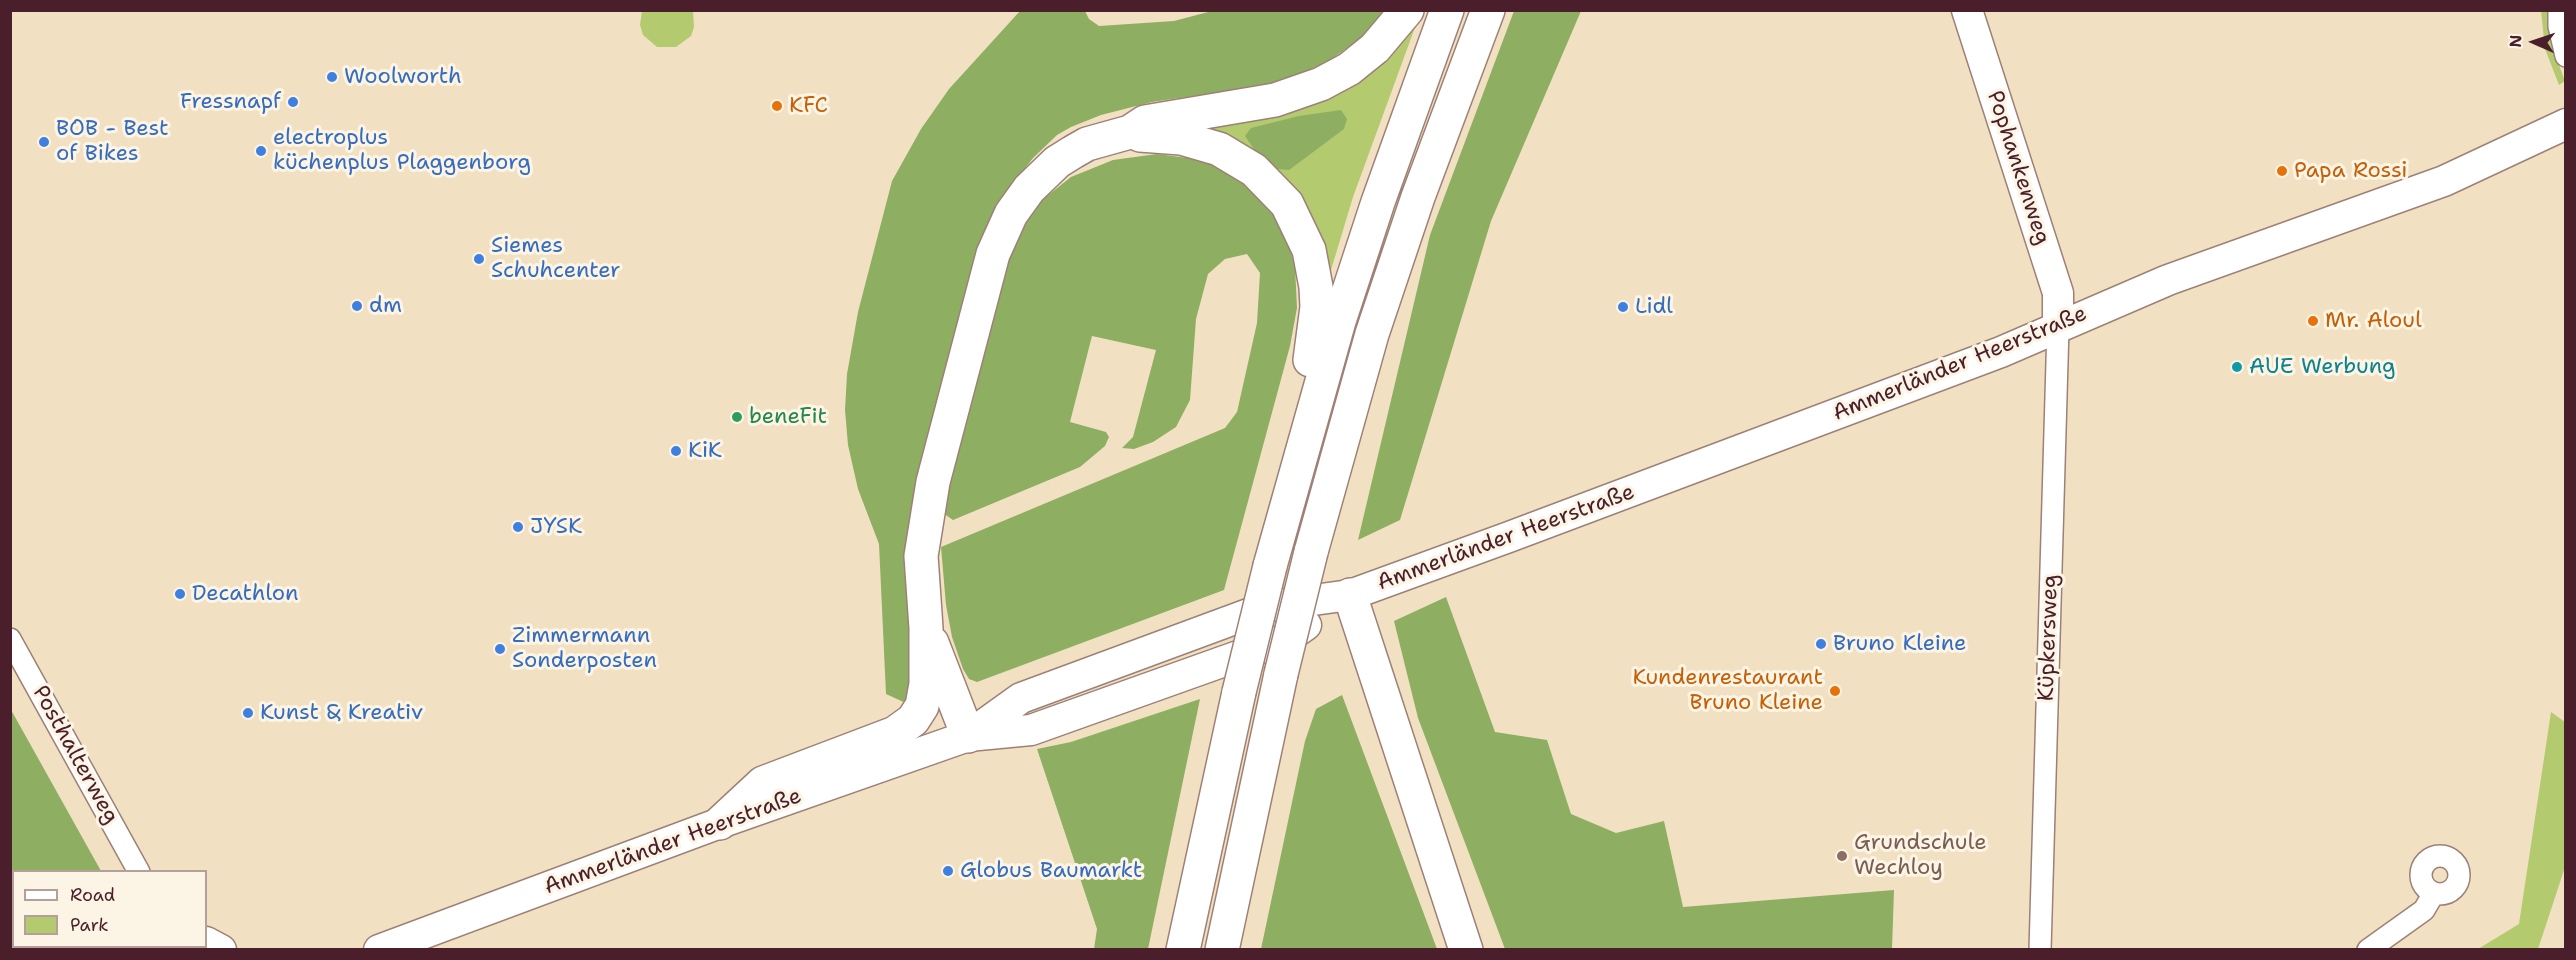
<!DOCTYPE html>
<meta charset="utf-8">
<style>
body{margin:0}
#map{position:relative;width:2576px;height:960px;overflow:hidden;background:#f1e1c2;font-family:"Shantell Sans",sans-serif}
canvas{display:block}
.frame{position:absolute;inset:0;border:12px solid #4a1f2b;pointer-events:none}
.legend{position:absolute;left:12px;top:870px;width:195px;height:78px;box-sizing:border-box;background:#fcf5e5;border:2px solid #b59f9b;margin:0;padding:8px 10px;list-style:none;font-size:18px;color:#4a1f2b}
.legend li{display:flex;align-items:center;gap:12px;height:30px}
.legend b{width:30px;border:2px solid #b59f9b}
.north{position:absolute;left:2504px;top:12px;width:60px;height:60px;-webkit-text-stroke:4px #fcf5e5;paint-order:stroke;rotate:273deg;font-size:16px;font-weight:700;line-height:24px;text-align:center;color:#4a1f2b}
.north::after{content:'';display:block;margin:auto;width:21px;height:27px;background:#4a1f2b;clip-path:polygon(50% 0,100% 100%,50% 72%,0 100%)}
</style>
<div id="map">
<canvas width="2576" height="960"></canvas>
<div class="frame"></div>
<ul class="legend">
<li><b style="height:8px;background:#fff"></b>Road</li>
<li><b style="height:16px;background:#b3ca6f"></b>Park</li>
</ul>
<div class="north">N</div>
</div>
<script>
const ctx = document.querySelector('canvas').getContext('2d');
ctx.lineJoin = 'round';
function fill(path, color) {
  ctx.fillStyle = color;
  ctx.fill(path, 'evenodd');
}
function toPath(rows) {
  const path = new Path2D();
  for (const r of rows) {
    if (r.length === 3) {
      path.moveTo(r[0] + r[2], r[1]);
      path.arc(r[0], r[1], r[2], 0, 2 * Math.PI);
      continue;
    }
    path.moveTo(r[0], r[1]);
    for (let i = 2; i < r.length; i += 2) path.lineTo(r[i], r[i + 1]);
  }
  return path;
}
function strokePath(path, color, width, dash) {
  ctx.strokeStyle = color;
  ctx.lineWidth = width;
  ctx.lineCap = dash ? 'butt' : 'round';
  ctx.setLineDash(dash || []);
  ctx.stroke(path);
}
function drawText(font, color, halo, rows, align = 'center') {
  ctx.font = font + ' "Shantell Sans",sans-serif';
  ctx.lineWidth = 6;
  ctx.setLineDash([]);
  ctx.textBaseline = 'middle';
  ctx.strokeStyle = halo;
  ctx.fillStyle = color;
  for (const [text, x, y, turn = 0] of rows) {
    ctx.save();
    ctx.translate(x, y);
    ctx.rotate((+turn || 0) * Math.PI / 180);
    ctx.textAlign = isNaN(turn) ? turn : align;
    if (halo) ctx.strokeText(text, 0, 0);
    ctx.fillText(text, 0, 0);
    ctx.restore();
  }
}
fill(toPath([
 [642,11,693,11,694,27,691,36,676,47,657,47,643,35,640,25],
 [1421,11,1353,197,1328,280,1316,250,1181,123,1258,112],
 [2541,11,2549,11,2552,47,2565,81,2559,85,2545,49],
 [2551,712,2565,722,2565,867,2538,949,2478,949,2519,924]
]), '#b3ca6f');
fill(toPath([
 [1020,11,1085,11,1089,19,1099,26,1174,21,1212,11,1388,11,1367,33,1329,61,1295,76,1263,86,1152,102,1101,115,1071,127,1057,135,1033,158,1006,193,928,440,911,509,905,565,917,667,910,705,886,694,879,544,858,489,848,445,845,410,847,374,858,312,892,181,921,129,949,89],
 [1514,11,1581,11,1491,221,1400,520,1358,540,1430,235],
 [1341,110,1347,119,1344,129,1289,170,1277,169,1256,152,1245,136,1251,128,1299,116],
 [1157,154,1196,159,1214,165,1244,184,1273,215,1289,246,1295,266,1297,308,1290,346,1224,590,977,682,969,679,963,669,952,637,946,605,941,547,1225,428,1237,412,1257,323,1260,273,1247,254,1225,259,1208,274,1196,319,1190,400,1176,427,1153,442,1134,449,1122,448,1133,437,1156,350,1092,336,1070,422,1106,432,1109,437,1105,446,1080,467,953,520,943,513,1004,269,1024,220,1042,200,1071,177,1113,160],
 [1446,597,1495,732,1547,740,1571,814,1616,833,1664,821,1683,907,1894,890,1892,949,1505,949,1418,718,1394,621],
 [1342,695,1437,949,1261,949,1305,741,1316,709],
 [1200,699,1148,949,1094,949,1097,929,1037,749,1071,742],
 [10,708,101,871,14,872,14,946,142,946,144,949,11,949]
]), '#8eae62');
const street = toPath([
 [2559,10,2559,26,2566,56],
 [10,639,139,872],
 [2440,875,19],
 [180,946,181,950],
 [2040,950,2058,327],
 [2368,950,2424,910,2434,893]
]);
const secondary = toPath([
 [1967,10,2058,293,2058,327],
 [968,736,1021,698,1270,606,1350,595,1509,537,2001,352,2168,280,2444,181,2566,124],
 [206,942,221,950],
 [379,950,720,823,968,736,1031,730,1286,639,1306,625]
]);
const highway = toPath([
 [1140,135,1181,138,1219,149,1254,170,1287,204,1309,250,1316,287,1317,307,1310,360],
 [1311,552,1372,334,1418,197,1488,10],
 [1270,566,1339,321,1378,202,1447,10],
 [1350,595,1466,950],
 [932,643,968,736],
 [720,823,763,783,895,733,913,720,922,706,926,684,926,628,921,556,933,482,993,254,1011,214,1029,189,1057,162,1073,152,1087,144,1130,132,1145,122,1275,100,1321,84,1349,69,1375,48,1407,10],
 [1183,950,1239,692],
 [1222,950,1281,674]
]);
strokePath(street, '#9e8076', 24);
strokePath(secondary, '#9e8076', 33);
strokePath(highway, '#9e8076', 36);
strokePath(street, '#fff', 21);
strokePath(secondary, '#fff', 30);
strokePath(highway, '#fff', 33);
const highwayBridge = toPath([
 [1281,674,1311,552],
 [1239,692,1270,566]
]);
strokePath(highwayBridge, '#9e8076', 36, []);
strokePath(highwayBridge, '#fff', 33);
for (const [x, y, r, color] of [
 [332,77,6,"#3f7fe0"],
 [293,102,6,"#3f7fe0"],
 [777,106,6,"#e8710a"],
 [44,142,6,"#3f7fe0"],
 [261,151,6,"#3f7fe0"],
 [2282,171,6,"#e8710a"],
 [479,259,6,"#3f7fe0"],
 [357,306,6,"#3f7fe0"],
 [1623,307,6,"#3f7fe0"],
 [2313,321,6,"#e8710a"],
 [2237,367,6,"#0f9aa8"],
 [737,417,6,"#2e9e5b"],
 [676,451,6,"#3f7fe0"],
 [518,527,6,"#3f7fe0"],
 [180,594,6,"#3f7fe0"],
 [1821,644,6,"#3f7fe0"],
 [500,649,6,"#3f7fe0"],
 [1835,691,6,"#e8710a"],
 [248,713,6,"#3f7fe0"],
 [1842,856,6,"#8d6e63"],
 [948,871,6,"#3f7fe0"]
]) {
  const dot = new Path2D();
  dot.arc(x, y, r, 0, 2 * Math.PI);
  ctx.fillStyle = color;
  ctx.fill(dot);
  strokePath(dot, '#fcf5e5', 2);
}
drawText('22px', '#366cbe', '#fcf5e5', [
 ["Woolworth",344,77],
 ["Fressnapf",281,102,"right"],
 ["BOB - Best",56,129],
 ["of Bikes",56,154],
 ["electroplus",273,138],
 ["küchenplus Plaggenborg",273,163],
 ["Siemes",491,246],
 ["Schuhcenter",491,271],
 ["dm",369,306],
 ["Lidl",1635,307],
 ["KiK",688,451],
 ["JYSK",530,527],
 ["Decathlon",192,594],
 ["Zimmermann",512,636],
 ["Sonderposten",512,661],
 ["Bruno Kleine",1833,644],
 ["Kunst & Kreativ",260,713],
 ["Globus Baumarkt",960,871]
], 'left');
drawText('22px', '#c56008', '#fcf5e5', [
 ["KFC",789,106],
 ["Papa Rossi",2294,171],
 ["Mr. Aloul",2325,321],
 ["Kundenrestaurant",1823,678,"right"],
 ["Bruno Kleine",1823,703,"right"]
], 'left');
drawText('22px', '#4a1f2b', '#fcf5e5', [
 ["Pophankenweg",2018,168,72],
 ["Ammerländer Heerstraße",1960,364,-22],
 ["Ammerländer Heerstraße",1506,538,-20],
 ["Küpkersweg",2049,638,-88],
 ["Posthalterweg",75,755,61],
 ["Ammerländer Heerstraße",673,842,-20]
]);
drawText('22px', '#0d838f', '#fcf5e5', [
 ["AUE Werbung",2249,367]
], 'left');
drawText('22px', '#27864d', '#fcf5e5', [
 ["beneFit",749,417]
], 'left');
drawText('22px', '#785e54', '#fcf5e5', [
 ["Grundschule",1854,843],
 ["Wechloy",1854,868]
], 'left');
</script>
